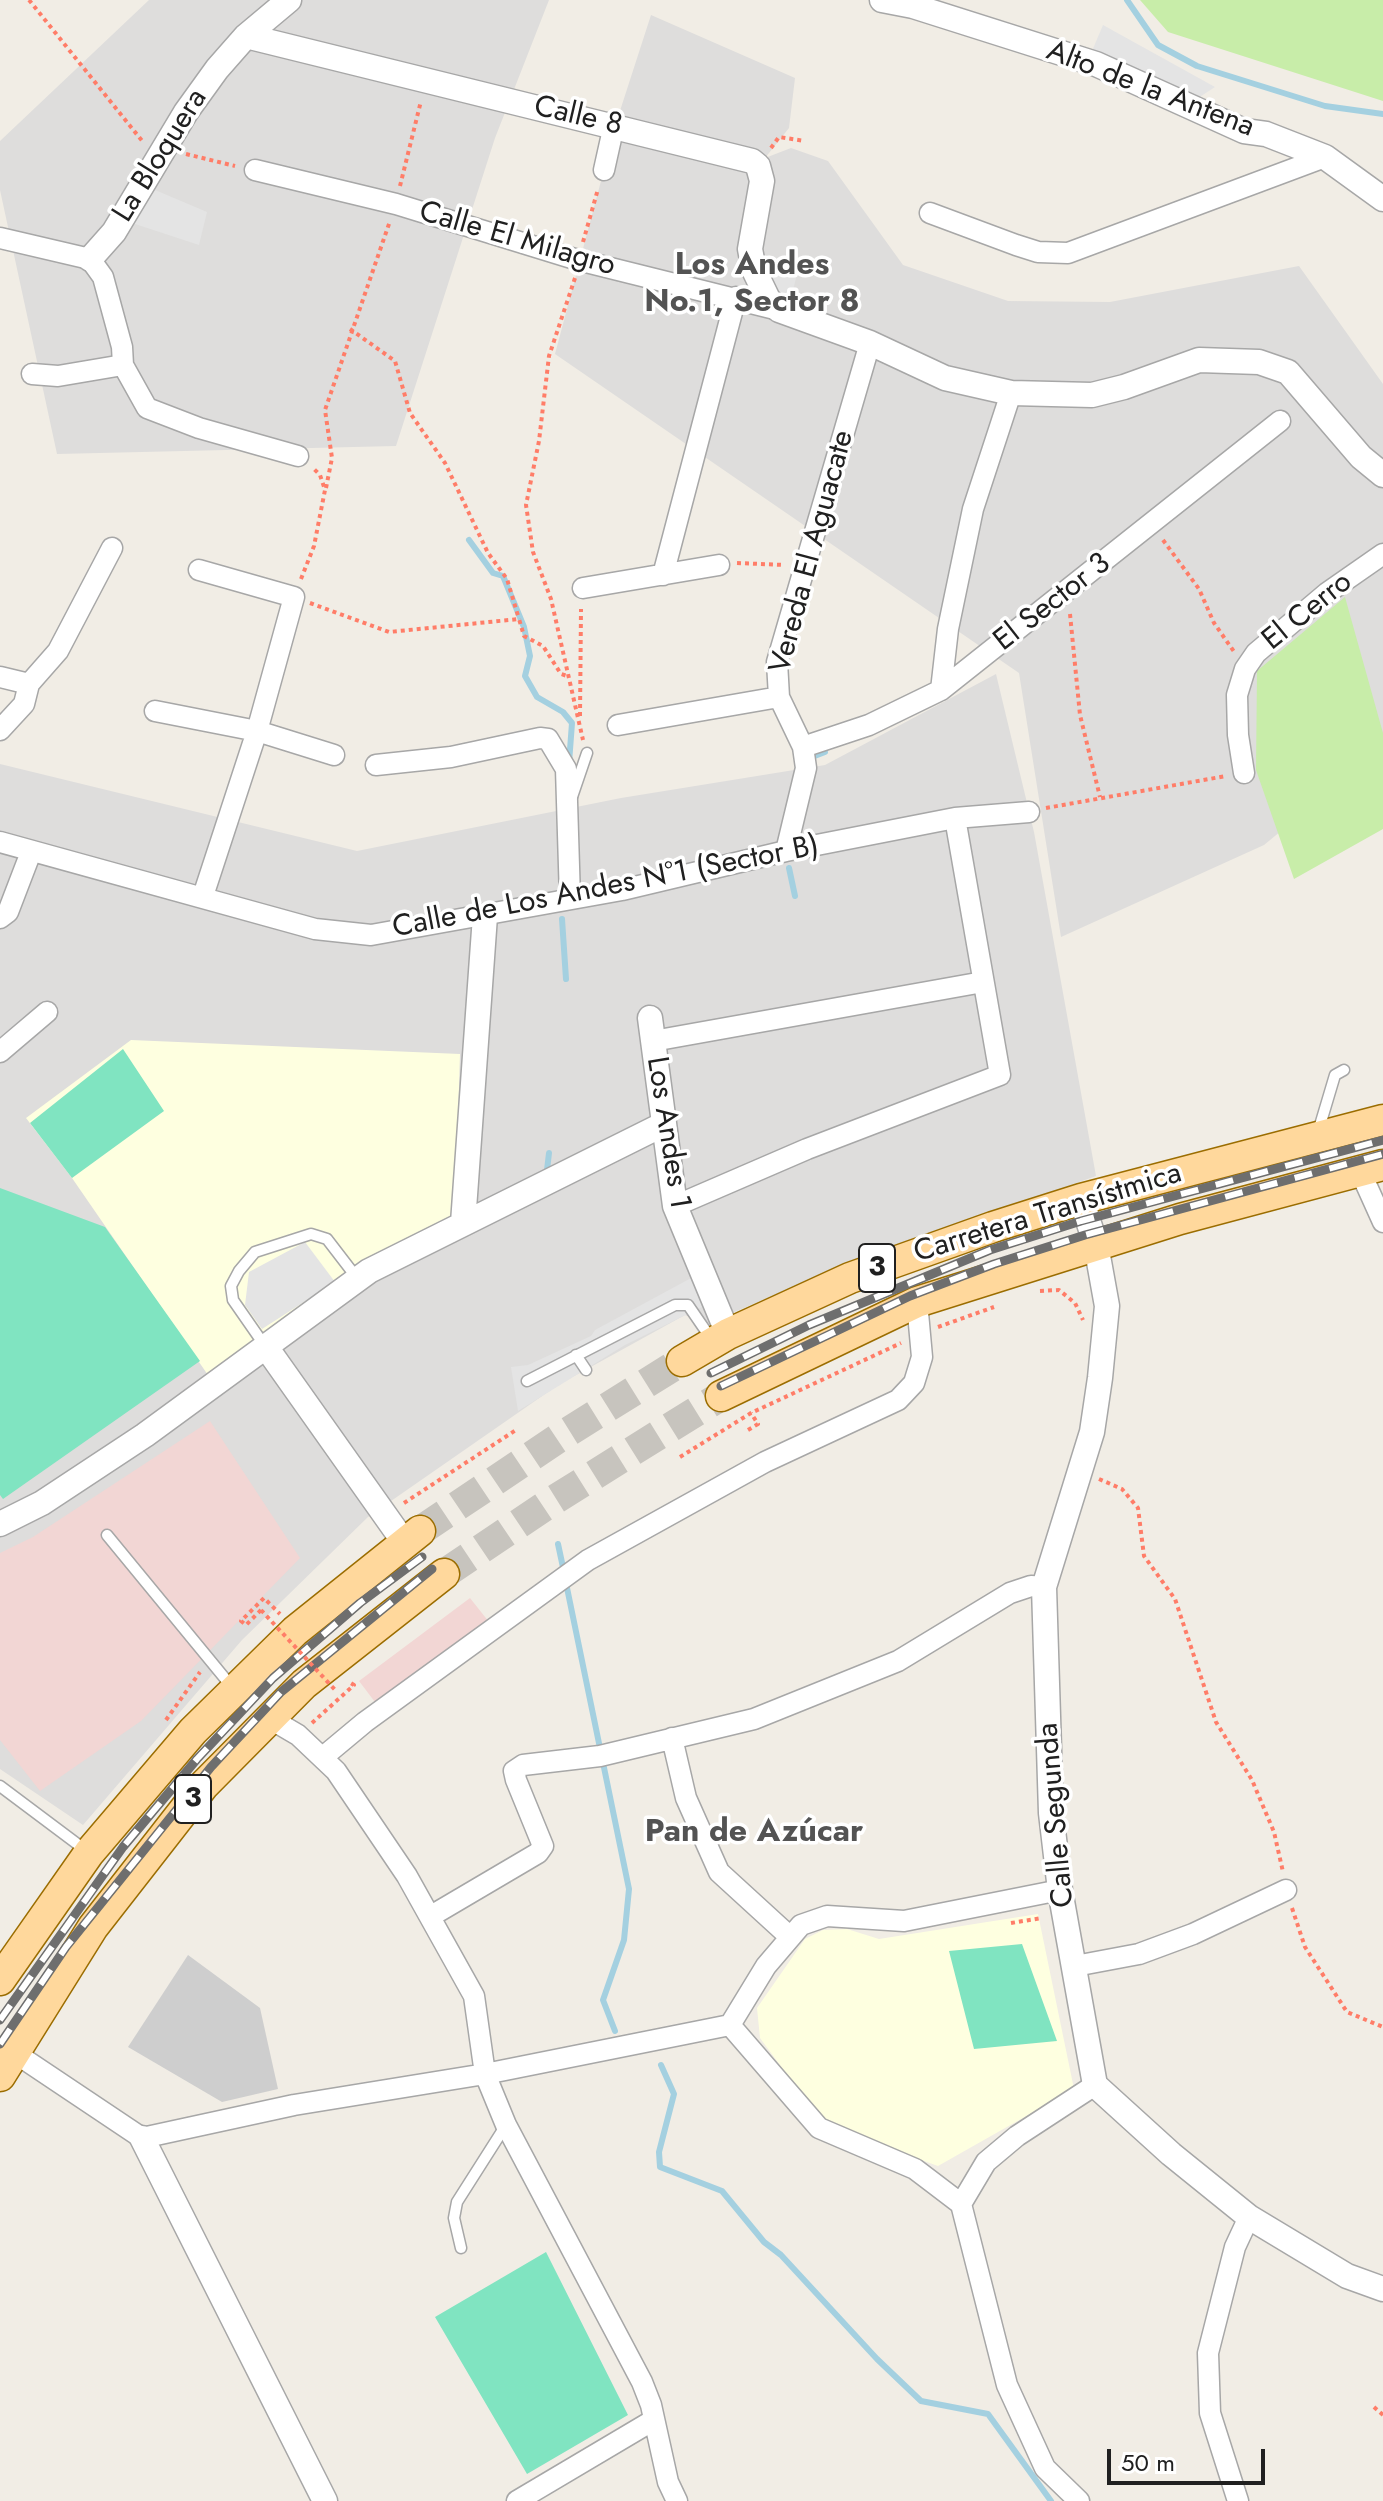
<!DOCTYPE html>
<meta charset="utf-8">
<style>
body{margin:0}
#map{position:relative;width:1383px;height:2501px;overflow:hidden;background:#f1ede5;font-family:Jost,sans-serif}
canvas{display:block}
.scale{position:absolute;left:1107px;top:2449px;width:158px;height:36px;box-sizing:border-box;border:4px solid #202020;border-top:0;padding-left:10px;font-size:24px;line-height:28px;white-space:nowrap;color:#202020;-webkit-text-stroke:6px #fff;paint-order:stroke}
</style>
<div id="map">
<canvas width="1383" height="2501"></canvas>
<div class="scale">50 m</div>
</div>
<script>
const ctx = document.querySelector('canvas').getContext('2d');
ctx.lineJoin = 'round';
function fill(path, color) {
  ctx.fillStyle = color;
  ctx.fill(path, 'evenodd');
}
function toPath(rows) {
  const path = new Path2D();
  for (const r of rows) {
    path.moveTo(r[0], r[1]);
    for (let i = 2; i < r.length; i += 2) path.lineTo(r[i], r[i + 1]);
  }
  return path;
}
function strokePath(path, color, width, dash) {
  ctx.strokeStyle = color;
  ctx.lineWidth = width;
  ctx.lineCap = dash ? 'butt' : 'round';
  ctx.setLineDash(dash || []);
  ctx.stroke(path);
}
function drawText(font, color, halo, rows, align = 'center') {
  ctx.font = font + ' Jost,sans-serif';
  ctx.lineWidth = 7;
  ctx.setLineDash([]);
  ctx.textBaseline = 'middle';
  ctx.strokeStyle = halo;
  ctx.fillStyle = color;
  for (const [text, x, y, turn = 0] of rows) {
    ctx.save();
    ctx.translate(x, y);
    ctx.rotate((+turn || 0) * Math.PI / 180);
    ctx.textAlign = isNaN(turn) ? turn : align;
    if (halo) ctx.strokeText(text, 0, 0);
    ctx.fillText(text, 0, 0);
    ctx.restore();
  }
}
fill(toPath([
 [149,0,549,0,495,138,396,446,57,454,0,190,0,141],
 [651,15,795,78,789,128,765,158,791,148,828,161,903,265,1008,301,1110,302,1299,266,1383,384,1383,747,1264,845,1061,937,1019,673,555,354,618,117],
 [996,674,1034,832,1096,1176,820,1275,707,1324,685,1315,558,1385,368,1517,242,1640,83,1825,0,1769,0,764,357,851,621,798,825,765]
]), '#dedddc');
fill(toPath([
 [210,1421,300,1558,141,1721,40,1791,0,1740,0,1553,33,1537],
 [470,1598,489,1622,378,1706,359,1681]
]), '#f2d6d4');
fill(toPath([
 [131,1040,460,1054,455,1218,210,1378,72,1178,26,1118],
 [1038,1914,1074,2089,938,2166,824,2125,760,2038,757,2008,805,1939,823,1930,847,1929,879,1939]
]), '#feffe0');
fill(toPath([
 [188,1955,260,2008,278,2089,222,2102,128,2047]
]), '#cecece');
fill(toPath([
 [1140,0,1383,0,1383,101,1168,32],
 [1345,597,1383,733,1383,829,1294,879,1256,770,1257,671]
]), '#c8eda9');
fill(toPath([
 [123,1049,164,1111,72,1178,30,1123],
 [0,1188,105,1227,200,1361,3,1499,0,1495],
 [1022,1944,1057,2041,974,2049,949,1951],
 [546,2252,628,2415,527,2474,435,2317]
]), '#80e4c1');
fill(toPath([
 [1103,25,1215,87,1195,100,1092,51],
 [148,187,207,212,199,245,129,222],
 [760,259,797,274,790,303,765,287],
 [305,1242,335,1282,262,1329,245,1305,249,1272],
 [693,1277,702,1307,625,1345,518,1411,511,1367,528,1365,591,1336,595,1330]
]), '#e4e4e4');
strokePath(toPath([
 [1127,0,1158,45,1197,66,1325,106,1383,114],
 [469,540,493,573,503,576,524,627,530,656,525,676,537,697,563,712,572,723,569,763],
 [812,757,825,752],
 [789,868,795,896],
 [562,919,566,979],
 [547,1170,549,1153],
 [558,1544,564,1572],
 [566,1583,629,1889,624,1940,603,2000,615,2031],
 [661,2065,674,2094,659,2152,660,2167,722,2191,764,2242,781,2255,877,2359,921,2401,988,2414,1051,2501]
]), '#a4d0e0', 6);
strokePath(toPath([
 [420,1531,563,1435,682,1361],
 [444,1574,554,1500,721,1396]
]), '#c7c4be', 30, [30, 15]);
const service = toPath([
 [572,797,587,753],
 [1318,1132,1335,1075,1344,1070],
 [265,1346,233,1300,231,1286,239,1271,255,1252,311,1234,327,1239,357,1278],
 [576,1355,586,1370],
 [527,1381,675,1305,688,1305,712,1340],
 [107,1535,232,1687],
 [0,1786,88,1852],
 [461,2248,454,2218,457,2202,506,2125]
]);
const minor = toPath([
 [255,170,396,204,578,260,779,310],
 [604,170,614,125],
 [930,213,1016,245,1038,252,1068,253,1325,157],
 [0,238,90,259,103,277,122,347,123,365,147,408,199,428,298,456],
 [32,374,58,376,123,365],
 [199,570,294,597,257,731,203,896],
 [663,575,736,297],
 [583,588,719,565],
 [0,677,29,684],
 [941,690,948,629,973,509,1011,393],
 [155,711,257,731,334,755],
 [618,725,779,697],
 [0,730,24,704,29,684,58,651,112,548],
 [803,747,869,725,941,690,1280,421],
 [376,765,451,757,540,738,548,739,566,769,570,899],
 [1244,773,1238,735,1237,695,1245,669,1256,653,1327,593,1383,554],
 [0,842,315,929,371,935,622,890,786,851,955,818,1029,812],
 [786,851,806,768,803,747,779,697,777,662,870,343],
 [0,918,8,912,31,852],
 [653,1041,983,982],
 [0,1052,47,1012],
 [1360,1171,1383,1222],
 [675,1206,807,1149,1000,1075,955,818],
 [269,1718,298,1735,336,1771,407,1876,474,1996,485,2074,506,2125,642,2382,651,2405,668,2482,677,2501],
 [672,1738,686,1798,719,1872,789,1936],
 [323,1757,365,1722,588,1560,765,1462,898,1400,914,1383,922,1357,917,1302],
 [431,1916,538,1853,543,1846,516,1780,514,1771,523,1765,600,1756,754,1719,898,1661,1010,1593,1031,1586,1044,1587],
 [1075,1966,1139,1954,1193,1934,1286,1890],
 [730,2025,819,2128,915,2169,961,2204,1007,2385,1045,2468,1079,2501],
 [730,2025,766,1966,801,1925,827,1916,904,1921,1060,1890],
 [15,2053,142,2138,294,2105,485,2074,730,2025],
 [961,2204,986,2162,1017,2136,1095,2085],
 [517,2501,652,2421],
 [1238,2501,1210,2413,1208,2353,1235,2247,1249,2217]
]);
const tertiary = toPath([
 [882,0,913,6,1096,64,1244,131,1266,134,1325,157,1383,199],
 [246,36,752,161,758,166,762,181,750,249,754,270,768,299,779,310,870,343,945,378,1011,393,1092,395,1124,387,1199,360,1259,362,1288,372,1361,457,1383,475],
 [90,259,114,232,186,112,217,69,246,36,289,0],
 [650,1018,675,1206,728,1334],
 [1081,1199,1096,1245,1107,1306,1100,1378,1092,1432,1044,1587,1051,1813,1060,1890,1095,2085,1171,2154,1249,2217,1347,2276,1383,2289],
 [463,1223,485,916],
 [266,1347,404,1542],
 [0,1524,42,1503,145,1435,369,1271,664,1124],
 [142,2138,325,2501]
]);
const primary = toPath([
 [682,1361,728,1334,850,1278,993,1227,1081,1199,1383,1120],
 [721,1396,917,1302,1180,1219,1383,1165],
 [0,1980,89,1853,193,1731,295,1631,420,1531],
 [0,2076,93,1927,203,1786,304,1684,444,1574]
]);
strokePath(service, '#a7a7a7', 13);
strokePath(minor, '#a7a7a7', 23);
strokePath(tertiary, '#a7a7a7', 27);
strokePath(primary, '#9b6d00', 33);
strokePath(toPath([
 [29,0,143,142],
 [771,148,779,137,805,141],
 [186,154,235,166],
 [400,186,421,101],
 [583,242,598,189],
 [575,278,549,356,539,441,526,505,533,552,551,599,583,740],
 [350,329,395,361,410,413,445,463,488,553,507,579,519,619],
 [326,488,332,458,325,410,390,221],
 [1163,540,1199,589,1214,623,1235,653],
 [737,563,784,565],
 [301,579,314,546,325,490,320,475,313,468],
 [310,603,389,632,519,619,524,636,543,646,561,674,567,676],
 [1070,614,1080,715,1100,797],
 [580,716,581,609],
 [1046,808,1226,776],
 [1040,1291,1059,1290,1075,1303,1083,1320],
 [938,1327,994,1307],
 [748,1430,758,1424,751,1413],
 [680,1457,751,1413,901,1343],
 [1099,1479,1122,1489,1138,1508,1144,1556,1175,1599,1216,1722,1252,1780,1274,1832,1283,1872],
 [404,1503,516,1430],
 [261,1610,246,1625,241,1621,264,1598,280,1614],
 [166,1720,200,1672],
 [312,1723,354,1685,349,1682],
 [1292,1908,1305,1947,1347,2012,1383,2027],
 [1011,1923,1042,1918],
 [1374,2407,1383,2415]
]), '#ff7d68', 4, [4, 4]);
strokePath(service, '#fff', 10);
strokePath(minor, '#fff', 20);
strokePath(tertiary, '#fff', 24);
strokePath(primary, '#ffd89c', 30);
const rail = toPath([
 [711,1373,809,1325,990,1250,1081,1221,1383,1140],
 [721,1386,910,1296,994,1264,1085,1235,1383,1154],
 [0,2020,123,1847,197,1759,273,1678,360,1603,422,1557],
 [0,2044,66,1947,211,1767,281,1692,432,1569]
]);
strokePath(rail, '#6e6e6e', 9);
strokePath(rail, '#fff', 6, [18]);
strokePath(toPath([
 [261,1610,337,1692]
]), '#ff7d68', 4, [4, 4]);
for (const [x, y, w] of [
 [877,1268,36],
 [193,1799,36]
]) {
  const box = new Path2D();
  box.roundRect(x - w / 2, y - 24, w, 48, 6);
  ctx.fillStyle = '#fff';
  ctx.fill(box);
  strokePath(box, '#202020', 2);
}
drawText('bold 28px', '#202020', null, [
 ["3",877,1268],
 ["3",193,1799]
]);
drawText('30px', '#202020', '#fff', [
 ["Alto de la Antena",1150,90,21],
 ["Calle 8",578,117,13],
 ["La Bloquera",161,156,-58],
 ["Calle El Milagro",517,240,16],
 ["Vereda El Aguacate",813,552,-75],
 ["El Sector 3",1053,603,-38],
 ["El Cerro",1308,612,-39],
 ["Calle de Los Andes N°1 (Sector B)",606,888,-11],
 ["Los Andes 1",667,1133,81],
 ["Carretera Transístmica",1048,1214,-17],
 ["Calle Segunda",1057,1815,-95]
]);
drawText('bold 32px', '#535353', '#fff', [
 ["Los Andes",752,266],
 ["No.1, Sector 8",752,303],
 ["Pan de Azúcar",754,1833]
]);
</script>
